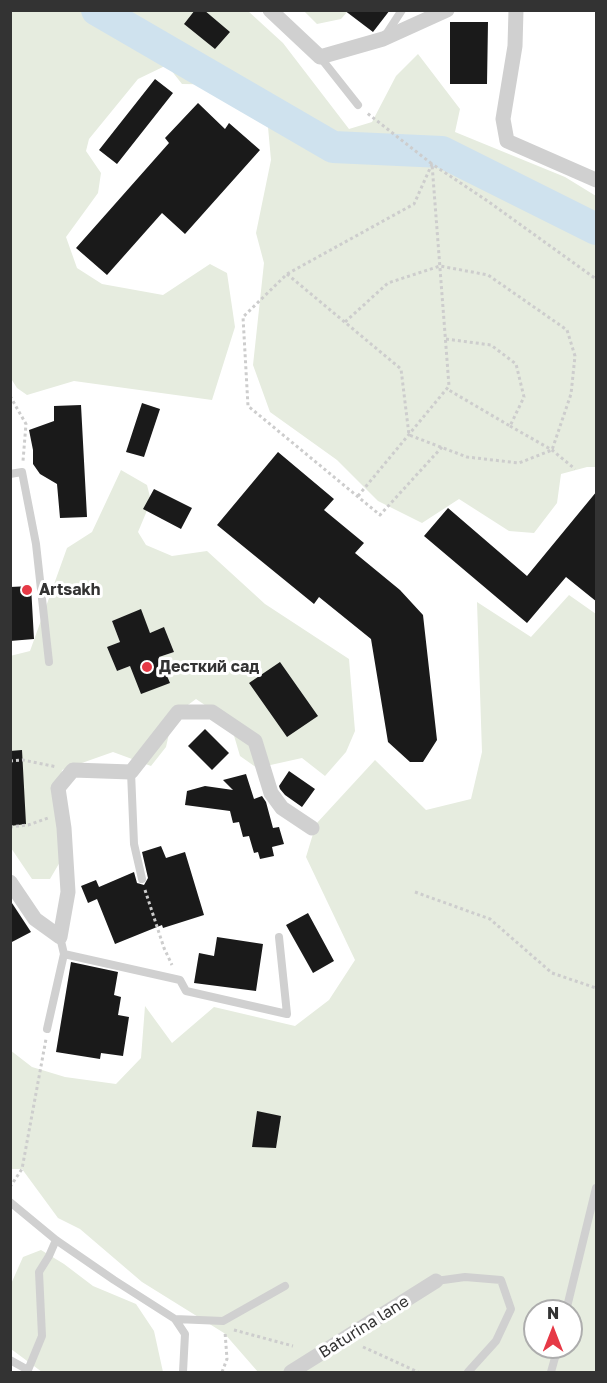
<!DOCTYPE html>
<meta charset="utf-8">
<style>
body{margin:0}
#map{position:relative;width:607px;height:1383px;overflow:hidden;background:#fff;font-family:"Golos Text",sans-serif}
canvas{display:block}
.frame{position:absolute;inset:0;border:12px solid #333;pointer-events:none}
.north{position:absolute;left:523px;top:1299px;width:60px;height:60px;box-sizing:border-box;background:#fff;border:2px solid #adadad;border-radius:50%;rotate:0deg;font-size:16px;font-weight:700;line-height:24px;text-align:center;color:#333}
.north::after{content:'';display:block;margin:auto;width:21px;height:27px;background:#e63946;clip-path:polygon(50% 0,100% 100%,50% 72%,0 100%)}
</style>
<div id="map">
<canvas width="607" height="1383"></canvas>
<div class="frame"></div>
<div class="north">N</div>
</div>
<script>
const ctx = document.querySelector('canvas').getContext('2d');
ctx.lineJoin = 'round';
function fill(path, color) {
  ctx.fillStyle = color;
  ctx.fill(path, 'evenodd');
}
function toPath(rows) {
  const path = new Path2D();
  for (const r of rows) {
    path.moveTo(r[0], r[1]);
    for (let i = 2; i < r.length; i += 2) path.lineTo(r[i], r[i + 1]);
  }
  return path;
}
function strokePath(path, color, width, dash) {
  ctx.strokeStyle = color;
  ctx.lineWidth = width;
  ctx.lineCap = dash ? 'butt' : 'round';
  ctx.setLineDash(dash || []);
  ctx.stroke(path);
}
function drawText(font, color, halo, rows, align = 'center') {
  ctx.font = font + ' "Golos Text",sans-serif';
  ctx.lineWidth = 6;
  ctx.setLineDash([]);
  ctx.textBaseline = 'middle';
  ctx.strokeStyle = halo;
  ctx.fillStyle = color;
  for (const [text, x, y, turn = 0] of rows) {
    ctx.save();
    ctx.translate(x, y);
    ctx.rotate((+turn || 0) * Math.PI / 180);
    ctx.textAlign = isNaN(turn) ? turn : align;
    if (halo) ctx.strokeText(text, 0, 0);
    ctx.fillText(text, 0, 0);
    ctx.restore();
  }
}
fill(toPath([
 [10,11,248,11,283,43,349,129,372,122,396,76,418,54,460,109,455,132,565,177,596,196,596,467,587,467,561,474,557,503,534,533,509,531,459,499,422,523,378,501,337,460,270,412,253,365,264,263,256,233,271,160,266,105,244,85,182,84,167,65,138,79,89,139,86,151,101,173,98,193,66,237,77,268,102,284,163,295,210,264,227,273,235,327,212,400,74,381,27,395,17,388,10,377],
 [304,11,348,11,341,19,317,24],
 [121,470,147,485,151,501,138,532,146,545,172,556,207,551,265,604,349,659,355,731,346,752,325,776,302,758,257,768,240,756,230,722,196,699,173,716,166,747,151,766,113,752,62,770,56,821,64,855,50,879,32,879,11,848,10,656,30,651,67,548,92,532],
 [140,610,150,633,164,628,174,652,159,657,169,683,130,666,117,671,108,648,120,642,112,621],
 [569,595,596,614,596,1372,258,1372,224,1333,142,1282,80,1229,58,1218,22,1169,11,1169,10,1050,32,1067,65,1077,116,1084,141,1058,145,1006,172,1043,214,1007,295,1026,329,1000,355,960,306,857,316,824,375,760,426,810,471,799,482,752,477,602,531,637],
 [535,1311,571,1311,571,1347,535,1347],
 [41,1250,64,1264,93,1286,136,1304,154,1331,163,1372,42,1372,11,1349,11,1284,23,1257]
]), '#e6ecdf');
strokePath(toPath([
 [97,10,333,147,442,152,596,229]
]), '#cfe2ee', 32);
fill(toPath([
 [195,10,204,10,230,32,215,49,184,24],
 [344,10,390,10,373,32],
 [450,22,488,22,487,84,450,84],
 [155,79,173,93,117,164,99,150],
 [198,103,225,129,229,123,260,150,185,234,162,213,107,275,76,248,169,143,165,138],
 [142,403,160,409,144,457,126,452],
 [81,405,87,517,60,518,57,484,40,474,33,464,33,450,29,430,54,421,54,406],
 [278,452,334,499,324,510,364,543,355,553,400,590,423,615,437,740,423,762,410,762,388,742,371,639,319,597,314,604,217,525],
 [154,489,192,508,181,529,143,509],
 [597,491,597,602,566,577,527,623,424,536,448,508,527,576],
 [31,586,34,639,10,641,10,587],
 [141,609,150,633,164,627,174,652,159,657,170,683,141,694,130,666,117,671,107,647,120,642,112,621],
 [280,662,318,716,287,737,249,683],
 [205,729,229,753,212,770,188,746],
 [22,750,26,824,10,826,10,751],
 [289,771,315,789,302,807,285,795,280,789,279,786],
 [246,774,254,799,262,796,266,802,273,828,279,827,284,844,272,847,274,856,260,859,258,852,254,853,249,836,243,837,239,822,233,823,230,811,185,805,187,791,205,786,233,790,223,780],
 [161,846,166,858,185,852,204,915,163,928,162,925,115,944,97,899,88,903,81,886,96,880,99,887,134,872,137,883,144,885,148,878,142,852],
 [10,900,31,932,10,943],
 [308,913,334,961,313,973,286,925],
 [217,937,263,944,256,991,194,983,199,953,214,956],
 [71,962,118,972,114,995,121,997,118,1015,129,1017,123,1056,101,1053,100,1059,56,1052],
 [257,1111,281,1116,276,1148,252,1147]
]), '#1a1a1a');
strokePath(toPath([
 [287,274,401,369,409,435,467,457,519,463,552,450,571,394,575,356,567,330,488,275,440,266,388,283,345,322],
 [446,339,491,345,516,364,524,397,510,426,447,389],
 [10,396,26,424,23,461],
 [510,426,552,450,575,469],
 [442,447,380,515,248,406,243,317,287,274,414,204,432,164,489,202,596,279],
 [358,496,449,386,432,164,367,113],
 [10,761,23,760,57,767],
 [10,827,28,825,48,818],
 [145,890,164,948,172,965],
 [415,892,490,919,552,973,596,988],
 [10,1187,22,1169,46,1039],
 [234,1330,293,1346],
 [363,1347,418,1372],
 [222,1372,227,1359,225,1332]
]), '#cdcdcd', 3, [3, 3]);
strokePath(toPath([
 [385,36,402,10],
 [320,57,358,105],
 [10,474,22,472,36,544,49,662],
 [131,772,134,844,142,879],
 [64,954,180,980,186,991,287,1014,279,937],
 [47,1029,64,954,60,937],
 [10,1202,56,1240,114,1280,175,1319,185,1334,183,1372],
 [436,1281,465,1277,501,1280,511,1309,496,1341,468,1372],
 [566,1311,596,1188],
 [175,1319,223,1321,285,1286],
 [10,1360,28,1370,42,1336,39,1272,49,1256,56,1240],
 [551,1372,558,1347]
]), '#d0d0d0', 8);
strokePath(toPath([
 [270,10,320,57,383,39,447,10],
 [516,10,515,46,503,119,507,141,596,180],
 [10,882,35,919,60,937,68,892,64,828,58,788,73,770,131,772,178,712,212,712,255,741,271,793,282,808,312,828],
 [291,1372,436,1281]
]), '#d0d0d0', 15);
for (const [x, y, r, color] of [
 [27,590,6,"#e63946"],
 [147,667,6,"#e63946"]
]) {
  const dot = new Path2D();
  dot.arc(x, y, r, 0, 2 * Math.PI);
  ctx.fillStyle = color;
  ctx.fill(dot);
  strokePath(dot, '#fff', 2);
}
drawText('bold 16px', '#333', '#fff', [
 ["Artsakh",39,590],
 ["Десткий сад",159,667]
], 'left');
drawText('16px', '#333', '#fff', [
 ["Baturina lane",364,1327,-32]
]);
</script>
